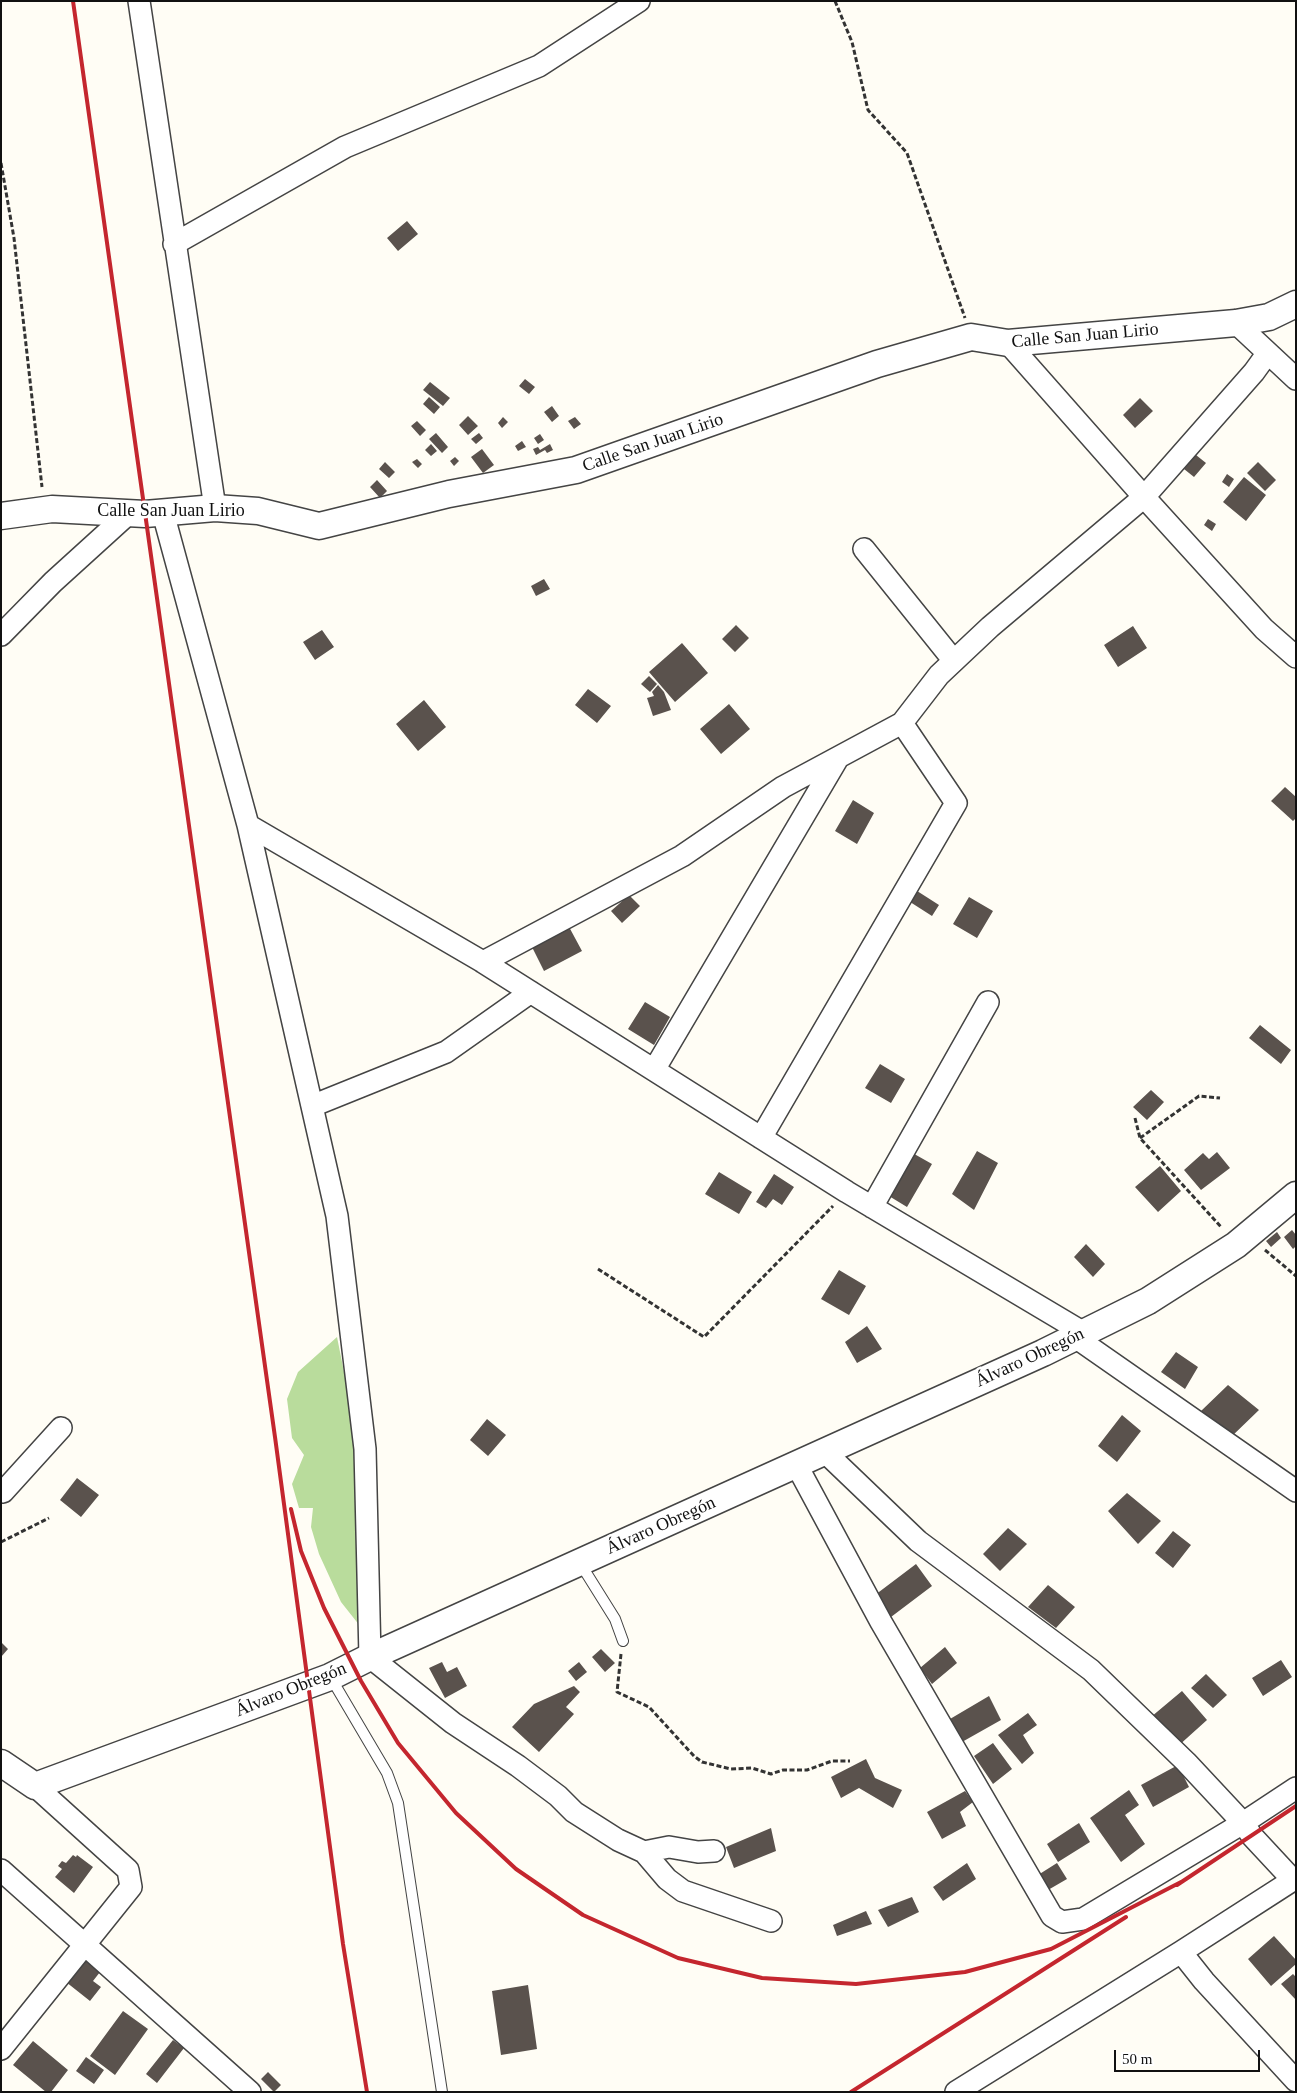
<!DOCTYPE html>
<meta charset="utf-8">
<style>
body{margin:0}
#map{position:relative;width:1297px;height:2093px;overflow:hidden;background:#fffdf5;font-family:Georgia,serif}
canvas{display:block}
.frame{position:absolute;inset:0;border:2px solid #111;pointer-events:none}
.scale{position:absolute;left:1114px;top:2050px;width:146px;height:22px;box-sizing:border-box;border:2px solid #111;border-top:0;padding-left:6px;font-size:15px;line-height:18px;white-space:nowrap;color:#111;-webkit-text-stroke:4px #fff;paint-order:stroke}
</style>
<div id="map">
<canvas width="1297" height="2093"></canvas>
<div class="frame"></div>
<div class="scale">50 m</div>
</div>
<script>
const ctx = document.querySelector('canvas').getContext('2d');
ctx.lineJoin = 'round';
function fill(path, color) {
  ctx.fillStyle = color;
  ctx.fill(path, 'evenodd');
}
function toPath(rows) {
  const path = new Path2D();
  for (const r of rows) {
    path.moveTo(r[0], r[1]);
    for (let i = 2; i < r.length; i += 2) path.lineTo(r[i], r[i + 1]);
  }
  return path;
}
function strokePath(path, color, width, dash) {
  ctx.strokeStyle = color;
  ctx.lineWidth = width;
  ctx.lineCap = dash ? 'butt' : 'round';
  ctx.setLineDash(dash || []);
  ctx.stroke(path);
}
function drawText(font, color, halo, rows, align = 'center') {
  ctx.font = font + ' Georgia,serif';
  ctx.lineWidth = 5;
  ctx.setLineDash([]);
  ctx.textBaseline = 'middle';
  ctx.strokeStyle = halo;
  ctx.fillStyle = color;
  for (const [text, x, y, turn = 0] of rows) {
    ctx.save();
    ctx.translate(x, y);
    ctx.rotate((+turn || 0) * Math.PI / 180);
    ctx.textAlign = isNaN(turn) ? turn : align;
    if (halo) ctx.strokeText(text, 0, 0);
    ctx.fillText(text, 0, 0);
    ctx.restore();
  }
}
fill(toPath([
 [337,1337,351,1407,358,1515,360,1626,341,1602,319,1554,311,1527,313,1508,299,1508,292,1484,304,1455,292,1438,287,1399,298,1372]
]), '#b9dc9c');
fill(toPath([
 [407,221,418,234,398,251,387,238],
 [525,379,535,387,529,394,519,386],
 [430,382,450,398,443,406,423,390],
 [429,397,440,407,434,414,423,404],
 [1140,398,1153,411,1135,428,1123,415],
 [552,406,559,416,552,422,544,412],
 [468,416,478,426,468,435,459,425],
 [503,417,508,422,502,428,498,423],
 [575,417,581,424,574,429,568,421],
 [417,421,426,430,420,436,411,426],
 [436,433,448,447,442,453,429,439],
 [479,433,483,438,476,444,471,439],
 [540,434,544,440,538,444,534,438],
 [522,441,526,447,518,451,515,446],
 [431,444,437,451,431,456,425,450],
 [550,444,553,450,547,453,545,450,536,455,533,449,538,447,540,450],
 [482,449,494,465,483,473,471,457],
 [1196,455,1206,463,1194,477,1184,469],
 [455,457,459,461,454,466,450,461],
 [417,459,422,464,418,468,412,462],
 [385,462,395,472,389,478,379,469],
 [1258,462,1276,480,1265,491,1247,473],
 [1227,474,1234,479,1229,487,1222,482],
 [1244,477,1266,495,1246,521,1223,502],
 [377,480,387,491,380,498,370,487],
 [1208,519,1216,524,1212,531,1204,525],
 [544,579,550,589,536,596,531,586],
 [736,625,749,638,735,652,722,639],
 [1133,626,1147,648,1118,667,1104,645],
 [322,630,334,647,315,660,303,642],
 [682,643,708,673,675,702,649,672],
 [649,676,657,684,650,692,641,684],
 [658,685,664,692,671,710,653,716,647,698,654,696,652,692],
 [588,689,611,706,597,723,575,705],
 [424,700,446,727,418,751,396,724],
 [729,704,750,729,721,754,700,729],
 [1285,787,1296,797,1296,818,1293,821,1271,801],
 [853,800,874,813,857,844,835,831],
 [914,889,939,905,932,916,907,900],
 [629,895,640,906,622,923,611,911],
 [969,897,993,911,977,938,953,924],
 [568,925,582,951,544,971,531,945],
 [645,1002,670,1017,654,1045,628,1029],
 [1260,1025,1291,1050,1281,1064,1249,1038],
 [880,1064,905,1079,891,1103,865,1088],
 [1151,1090,1164,1102,1147,1120,1133,1107],
 [909,1151,932,1164,907,1207,884,1193],
 [977,1151,998,1163,974,1210,952,1194],
 [1217,1152,1230,1168,1201,1190,1184,1170,1203,1153,1209,1159],
 [1160,1166,1181,1191,1158,1212,1135,1187],
 [719,1172,752,1192,739,1214,705,1194],
 [774,1174,794,1187,782,1205,773,1199,766,1208,756,1202],
 [1292,1230,1296,1235,1296,1246,1293,1249,1284,1237],
 [1277,1232,1281,1238,1271,1247,1266,1241],
 [1086,1244,1105,1264,1093,1277,1074,1257],
 [839,1270,866,1286,849,1315,821,1299],
 [867,1326,882,1349,857,1363,845,1342],
 [1176,1352,1198,1367,1185,1389,1161,1372],
 [1228,1385,1259,1410,1230,1438,1201,1411],
 [1122,1415,1141,1431,1117,1462,1098,1446],
 [487,1419,506,1435,488,1456,470,1440],
 [77,1478,99,1495,81,1517,60,1500],
 [1127,1493,1161,1521,1138,1544,1108,1511],
 [1008,1528,1027,1544,1000,1571,983,1554],
 [1173,1531,1191,1545,1173,1568,1155,1553],
 [916,1564,932,1586,891,1617,875,1595],
 [1048,1585,1075,1607,1056,1628,1028,1607],
 [1,1642,8,1649,1,1657],
 [945,1647,957,1663,932,1684,920,1668],
 [601,1649,615,1663,605,1672,592,1657],
 [1281,1660,1292,1677,1263,1696,1252,1678],
 [442,1662,447,1672,457,1667,467,1686,445,1698,429,1668],
 [579,1662,587,1672,576,1681,568,1671],
 [1206,1674,1227,1695,1213,1708,1191,1688],
 [574,1686,580,1692,566,1707,574,1714,539,1752,512,1727,534,1704],
 [1182,1691,1207,1720,1177,1747,1151,1717],
 [989,1696,1001,1720,962,1742,950,1719],
 [1028,1713,1037,1725,1023,1735,1034,1753,1022,1764,998,1735],
 [993,1743,1012,1769,993,1784,974,1756],
 [866,1759,875,1778,902,1790,893,1808,859,1788,841,1798,831,1777],
 [1178,1765,1189,1787,1153,1807,1141,1785],
 [1129,1790,1139,1805,1125,1815,1145,1844,1121,1862,1090,1818],
 [965,1791,973,1802,960,1812,966,1826,942,1839,927,1812],
 [1079,1823,1090,1842,1058,1862,1047,1844],
 [771,1828,776,1851,734,1868,726,1847],
 [73,1855,76,1857,77,1855,93,1867,74,1893,55,1877,62,1869,58,1866,62,1861,66,1863],
 [967,1863,976,1879,943,1901,933,1887],
 [1057,1863,1067,1879,1048,1890,1038,1875],
 [912,1897,919,1912,888,1927,878,1910],
 [866,1911,872,1924,837,1936,833,1925],
 [1274,1936,1296,1960,1296,1964,1271,1986,1248,1959],
 [85,1959,100,1972,93,1981,101,1987,90,2001,66,1982],
 [1293,1974,1296,1977,1296,2000,1281,1984],
 [528,1985,537,2049,501,2055,492,1991],
 [123,2011,148,2029,115,2075,90,2056],
 [173,2040,184,2048,157,2083,146,2074],
 [33,2041,68,2070,51,2092,46,2092,13,2065],
 [86,2057,104,2070,94,2084,76,2071],
 [268,2072,281,2085,274,2092,261,2079]
]), '#5a524d');
const service = toPath([
 [580,1563,615,1619,623,1641],
 [331,1678,387,1773,398,1803,442,2092]
]);
const minor = toPath([
 [139,1,215,508],
 [174,244,345,147,539,66,639,1],
 [1236,323,1296,379],
 [1008,343,1144,497,1264,629,1296,657],
 [163,513,248,825,337,1216,365,1449,370,1657,453,1723,518,1766,558,1796,574,1812,618,1840,644,1852,669,1847,698,1852,714,1851],
 [864,549,954,661],
 [1,635,53,582,129,513],
 [248,825,483,962,847,1192,1084,1333],
 [483,962,682,856,783,787,902,723,939,675,990,627,1144,497,1254,372,1267,354],
 [654,1070,838,758],
 [312,1106,446,1052,531,992],
 [761,1138,956,803,902,723],
 [872,1207,988,1002],
 [1075,1337,1296,1491],
 [825,1452,918,1541,1091,1670,1186,1762,1243,1823,1252,1836,1293,1880],
 [796,1464,881,1622,1052,1916,1062,1922,1083,1919,1243,1823,1296,1788],
 [3,1492,61,1428],
 [644,1852,667,1879,683,1891,771,1921],
 [1,1870,250,2092],
 [1181,1952,1204,1981,1296,2081],
 [1,2049,131,1887,128,1870,35,1786],
 [956,2092,1181,1952,1296,1878]
]);
const tertiary = toPath([
 [1,516,52,509,145,514,215,508,258,511,319,526,449,494,576,470,877,364,971,337,1008,343,1236,323,1269,317,1296,304],
 [1,1763,35,1786,330,1677,370,1657,1043,1353,1148,1301,1236,1245,1296,1195]
]);
strokePath(service, '#444', 12);
strokePath(minor, '#444', 24);
strokePath(tertiary, '#444', 29);
strokePath(toPath([
 [835,1,852,42,868,110,907,153,965,318],
 [1,163,14,238,42,487],
 [1135,1118,1140,1138,1222,1228],
 [1140,1138,1199,1096,1220,1098],
 [1265,1250,1296,1276],
 [598,1269,704,1337,833,1206],
 [1,1542,49,1518],
 [621,1654,617,1692,649,1707,694,1756,702,1762,731,1769,752,1768,771,1774,783,1770,807,1770,832,1761,850,1761]
]), '#333', 3, [5, 2.5]);
strokePath(service, '#fff', 10);
strokePath(minor, '#fff', 21);
strokePath(tertiary, '#fff', 26);
strokePath(toPath([
 [73,1,275,1437,343,1944,367,2092],
 [291,1509,301,1551,324,1608,361,1681,398,1743,456,1813,516,1869,583,1915,678,1958,762,1978,856,1984,965,1972,1051,1949,1183,1881],
 [1177,1885,1296,1806],
 [851,2092,1126,1917]
]), '#c4262e', 4);
drawText('18px', '#111', '#fff', [
 ["Calle San Juan Lirio",1085,336,-5],
 ["Calle San Juan Lirio",653,443,-19],
 ["Calle San Juan Lirio",171,511],
 ["Álvaro Obregón",1030,1358,-25],
 ["Álvaro Obregón",661,1526,-24],
 ["Álvaro Obregón",291,1690,-22]
]);
</script>
